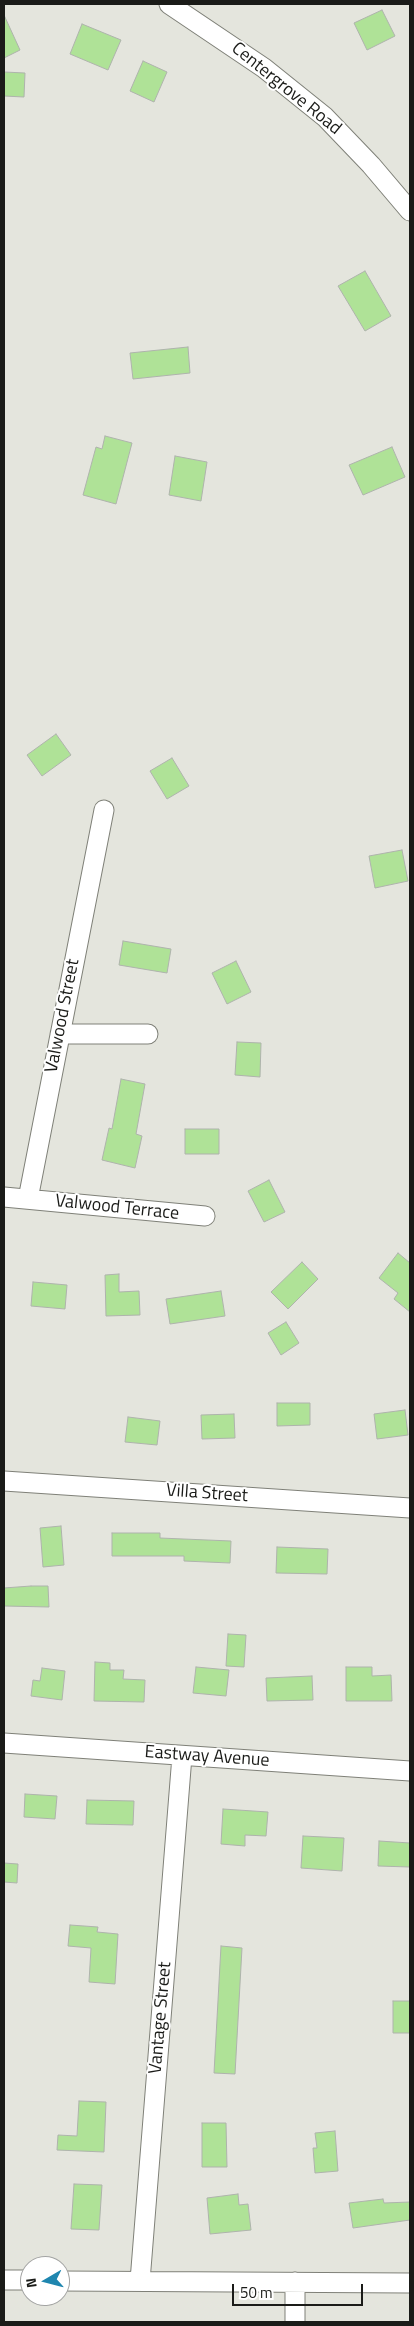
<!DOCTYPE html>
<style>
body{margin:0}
#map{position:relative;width:414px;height:2326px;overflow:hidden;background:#e4e5dd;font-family:"Titillium Web",sans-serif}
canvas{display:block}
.frame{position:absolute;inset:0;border:5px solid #1a1b18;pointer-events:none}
.north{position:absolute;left:20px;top:2256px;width:50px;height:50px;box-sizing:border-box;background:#fff;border:1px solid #a3a4a3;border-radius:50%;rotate:262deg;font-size:14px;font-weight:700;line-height:20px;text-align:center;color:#1a1b18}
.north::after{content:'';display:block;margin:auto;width:18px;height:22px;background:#1f86af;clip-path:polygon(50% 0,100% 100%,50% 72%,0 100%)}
.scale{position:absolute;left:232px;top:2284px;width:131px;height:22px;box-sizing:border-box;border:2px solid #1a1b18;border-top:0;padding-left:6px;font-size:15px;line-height:18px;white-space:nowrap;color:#1a1b18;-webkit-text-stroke:4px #fff;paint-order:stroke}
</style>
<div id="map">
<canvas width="414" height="2326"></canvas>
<div class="frame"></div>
<div class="north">N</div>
<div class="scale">50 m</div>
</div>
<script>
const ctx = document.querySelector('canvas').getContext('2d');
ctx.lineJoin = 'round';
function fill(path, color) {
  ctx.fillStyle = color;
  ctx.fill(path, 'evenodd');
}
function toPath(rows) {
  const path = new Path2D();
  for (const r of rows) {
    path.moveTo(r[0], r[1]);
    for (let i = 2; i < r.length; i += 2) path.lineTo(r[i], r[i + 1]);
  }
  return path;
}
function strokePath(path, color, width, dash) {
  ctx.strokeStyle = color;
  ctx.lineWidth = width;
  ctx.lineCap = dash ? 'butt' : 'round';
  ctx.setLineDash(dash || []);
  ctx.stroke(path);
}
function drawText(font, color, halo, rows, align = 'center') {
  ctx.font = font + ' "Titillium Web",sans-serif';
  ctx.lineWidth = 4;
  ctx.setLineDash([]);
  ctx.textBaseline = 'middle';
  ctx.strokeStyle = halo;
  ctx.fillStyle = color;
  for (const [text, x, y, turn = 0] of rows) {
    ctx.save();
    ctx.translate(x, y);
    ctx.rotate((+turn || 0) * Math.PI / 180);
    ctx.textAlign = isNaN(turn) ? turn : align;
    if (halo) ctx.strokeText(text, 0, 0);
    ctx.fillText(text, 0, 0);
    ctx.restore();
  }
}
const building = toPath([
 [382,10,395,36,367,50,354,23,382,10],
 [4,15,20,50,4,58,4,15],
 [82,24,121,40,108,70,70,54,82,24],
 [143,61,167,72,154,102,130,91,143,61],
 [4,72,25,73,24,97,4,96,4,72],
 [365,271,391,316,365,331,338,286,365,271],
 [188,347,190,373,133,379,130,353,188,347],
 [105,436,132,443,116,504,83,495,96,447,102,449,105,436],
 [392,447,405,477,363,495,349,465,392,447],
 [175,456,207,462,201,501,169,495,175,456],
 [56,734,71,755,42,776,27,755,56,734],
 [172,758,189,786,167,799,150,771,172,758],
 [402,850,408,881,375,888,369,856,402,850],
 [123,941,171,949,167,973,119,965,123,941],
 [236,961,251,992,227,1004,212,973,236,961],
 [237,1042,261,1043,260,1077,235,1075,237,1042],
 [121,1079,145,1084,136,1134,142,1136,135,1168,102,1160,109,1128,112,1129,121,1079],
 [185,1129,219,1129,219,1154,185,1154,185,1129],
 [269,1180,285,1212,264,1222,248,1191,269,1180],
 [398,1253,410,1263,410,1312,394,1299,398,1293,379,1278,398,1253],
 [302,1262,318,1279,288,1309,271,1292,302,1262],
 [119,1274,119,1292,139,1291,140,1315,106,1316,105,1275,119,1274],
 [33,1282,67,1285,65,1309,31,1306,33,1282],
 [221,1291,225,1316,170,1324,166,1299,221,1291],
 [286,1322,299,1343,281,1355,268,1333,286,1322],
 [277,1403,310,1403,310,1425,277,1426,277,1403],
 [405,1410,408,1435,377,1439,374,1414,405,1410],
 [234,1414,235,1438,202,1439,201,1415,234,1414],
 [128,1417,160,1421,157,1445,125,1442,128,1417],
 [61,1526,64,1565,43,1567,40,1528,61,1526],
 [112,1533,160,1533,160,1538,231,1541,230,1563,184,1561,184,1556,112,1556,112,1533],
 [277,1547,328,1549,327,1574,276,1573,277,1547],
 [31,1586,48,1586,49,1607,4,1606,4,1588,31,1586],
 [228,1634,246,1635,244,1667,226,1666,228,1634],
 [95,1662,110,1663,110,1670,124,1670,123,1679,145,1680,144,1702,94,1701,95,1662],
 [196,1667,229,1670,226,1696,193,1693,196,1667],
 [346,1667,372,1667,372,1676,391,1675,392,1701,346,1701,346,1667],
 [42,1668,65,1671,62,1700,31,1696,33,1680,40,1681,42,1668],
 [312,1676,313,1700,267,1701,266,1678,312,1676],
 [25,1794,57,1796,55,1819,24,1817,25,1794],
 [87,1800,134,1801,133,1825,86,1824,87,1800],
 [223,1809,268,1812,266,1836,245,1835,245,1846,221,1844,223,1809],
 [303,1836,344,1838,342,1871,301,1868,303,1836],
 [379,1841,410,1843,410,1867,378,1866,379,1841],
 [4,1863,18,1864,17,1883,4,1882,4,1863],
 [70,1925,98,1927,97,1932,118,1934,115,1984,89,1982,91,1948,68,1946,70,1925],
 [221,1946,242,1948,235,2074,214,2073,221,1946],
 [393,2001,410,2001,410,2033,393,2033,393,2001],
 [79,2101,106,2102,104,2152,57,2150,58,2135,77,2136,79,2101],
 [202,2123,226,2123,227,2167,202,2167,202,2123],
 [335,2131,338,2171,315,2173,313,2148,317,2148,315,2133,335,2131],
 [74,2184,102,2185,99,2230,71,2229,74,2184],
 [238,2194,239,2205,248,2204,251,2230,210,2234,207,2198,238,2194],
 [383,2199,384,2203,410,2202,410,2220,353,2228,349,2203,383,2199]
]);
fill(building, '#afe297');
strokePath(building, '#aeb3ac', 1);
const minor = toPath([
 [169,4,264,68,325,117,371,165,410,211],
 [60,1034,148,1034],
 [4,1197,205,1216],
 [28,1199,104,810],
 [4,1481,410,1508],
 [4,1743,410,1771],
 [4,2280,30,2280],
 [60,2281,410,2283],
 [140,2281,182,1756],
 [295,2322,295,2282]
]);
strokePath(minor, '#7f8078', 21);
strokePath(minor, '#fff', 19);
drawText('18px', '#1a1b18', '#fff', [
 ["Centergrove Road",286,89,39],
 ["Valwood Street",63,1016,-79],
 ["Valwood Terrace",117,1208,6],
 ["Villa Street",207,1494,4],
 ["Eastway Avenue",207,1757,4],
 ["Vantage Street",161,2018,-85]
]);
</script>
